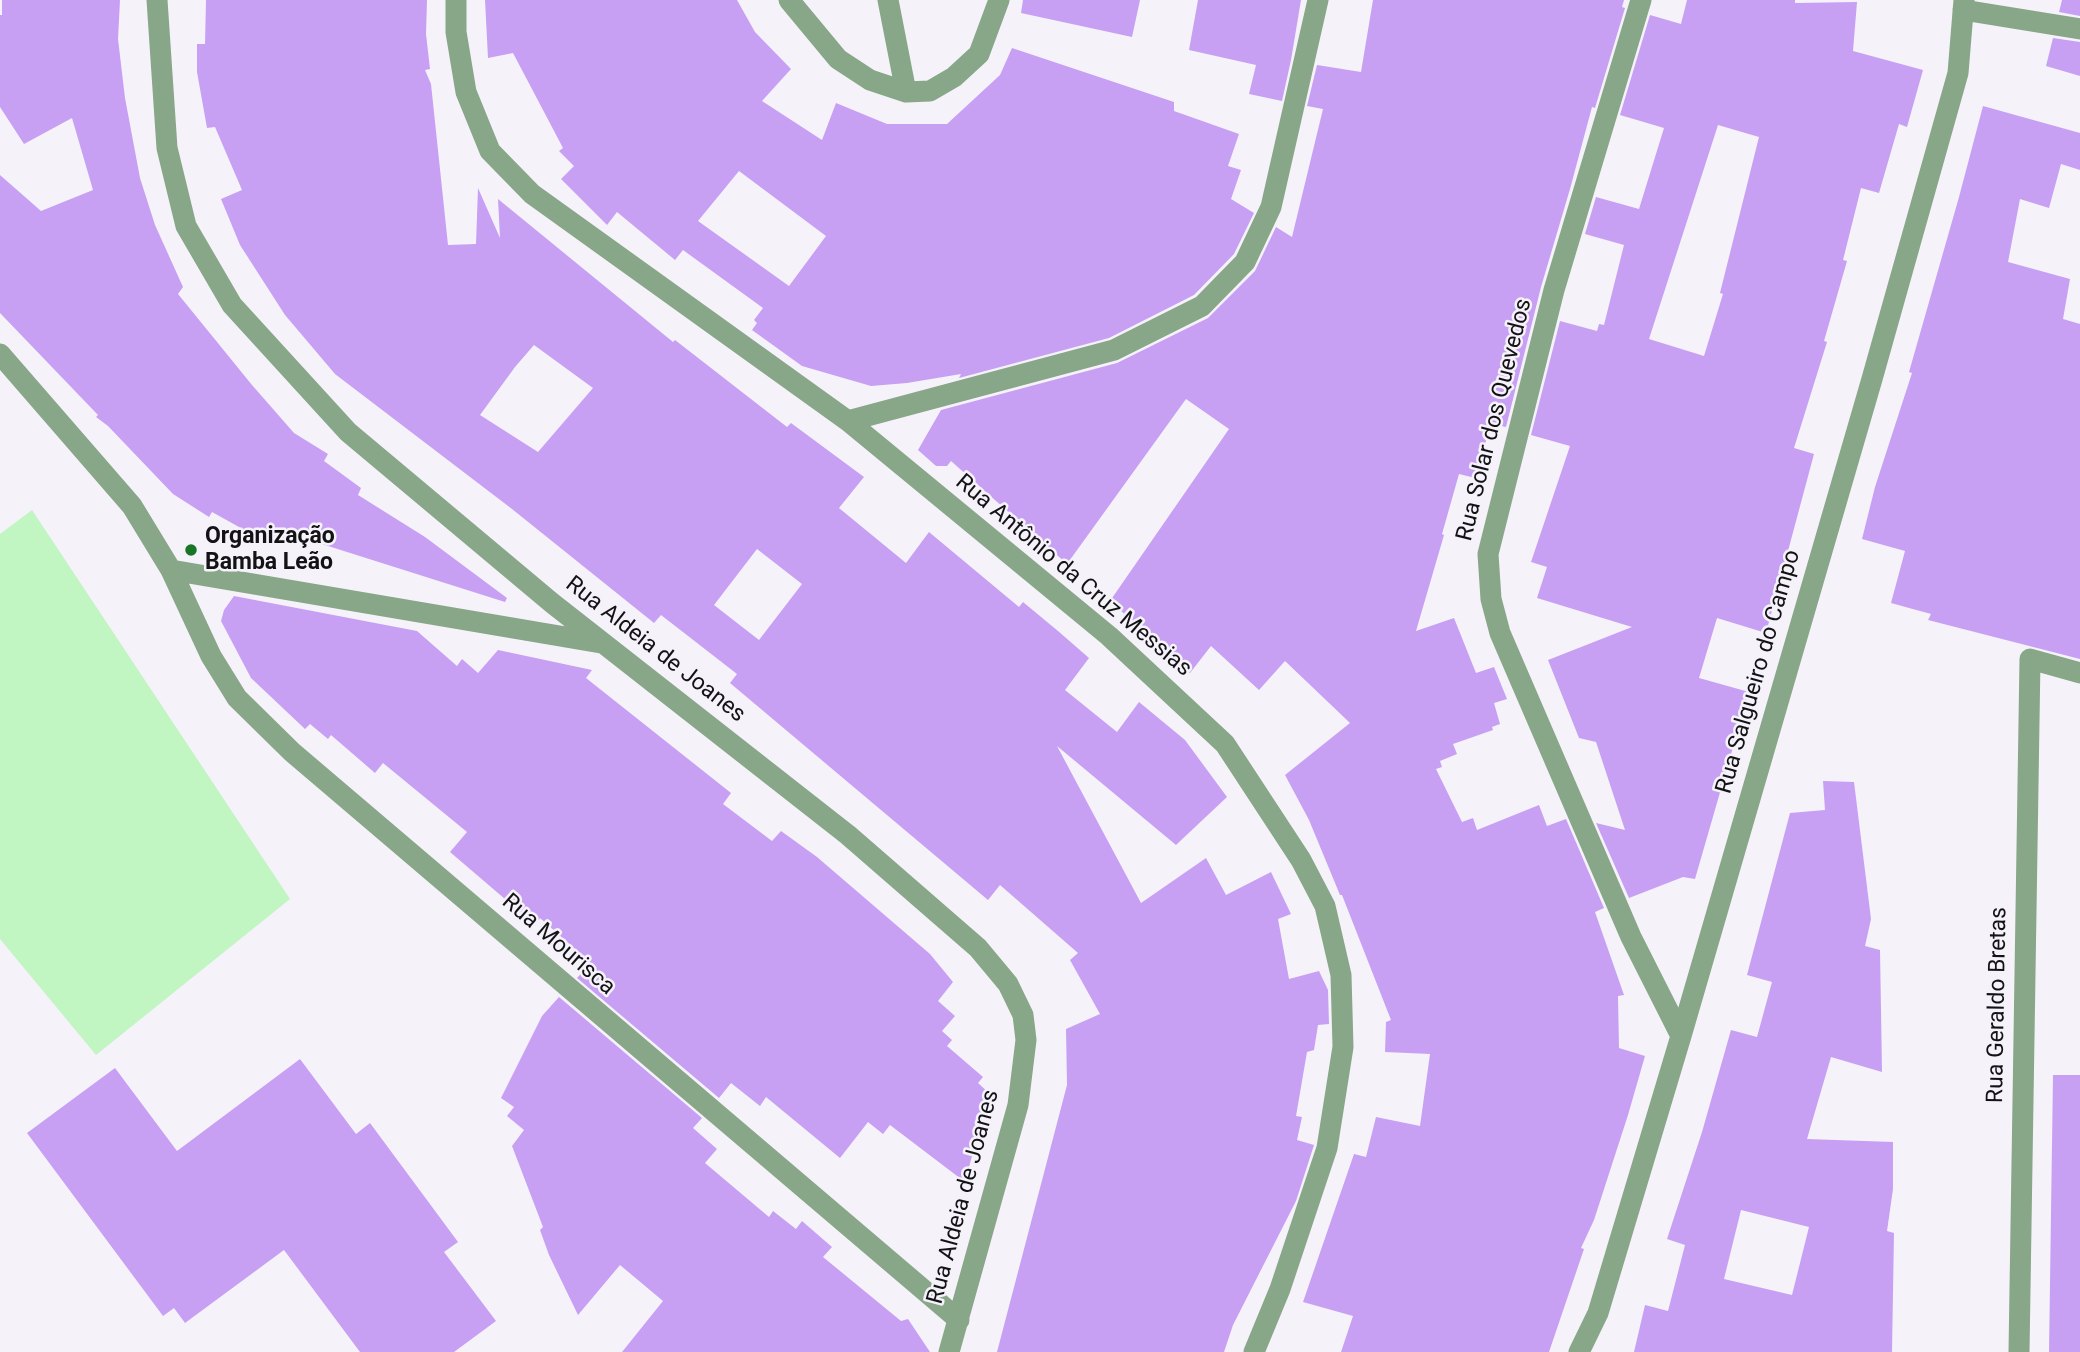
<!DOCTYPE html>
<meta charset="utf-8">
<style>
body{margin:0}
canvas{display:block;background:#f5f2fa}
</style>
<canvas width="2080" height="1352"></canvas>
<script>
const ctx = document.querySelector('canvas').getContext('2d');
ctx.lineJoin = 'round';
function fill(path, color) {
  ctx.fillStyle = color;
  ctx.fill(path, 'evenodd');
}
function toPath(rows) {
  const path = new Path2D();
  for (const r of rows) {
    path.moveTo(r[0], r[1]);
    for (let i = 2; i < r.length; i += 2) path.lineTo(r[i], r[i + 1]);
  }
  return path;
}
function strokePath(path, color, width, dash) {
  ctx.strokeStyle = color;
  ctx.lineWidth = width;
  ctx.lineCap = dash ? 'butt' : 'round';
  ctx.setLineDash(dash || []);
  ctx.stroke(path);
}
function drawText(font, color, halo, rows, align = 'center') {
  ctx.font = font + ' Roboto,sans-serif';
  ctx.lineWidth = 5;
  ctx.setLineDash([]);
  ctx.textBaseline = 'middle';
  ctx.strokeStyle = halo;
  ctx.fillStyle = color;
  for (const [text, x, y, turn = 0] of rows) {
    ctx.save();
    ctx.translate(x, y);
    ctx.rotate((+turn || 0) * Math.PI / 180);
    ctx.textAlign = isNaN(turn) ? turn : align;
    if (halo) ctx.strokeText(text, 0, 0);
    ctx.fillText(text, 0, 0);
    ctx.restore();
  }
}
fill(toPath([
 [32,510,290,899,96,1055,0,939,0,534]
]), '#c1f5c1');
fill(toPath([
 [2,0,120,0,118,39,125,98,140,178,155,225,183,287,178,294,252,385,294,433,328,454,324,461,361,488,358,495,425,537,507,598,505,602,287,533,281,545,249,529,248,532,212,512,209,517,173,494,108,426,96,417,98,415,0,313,0,175,41,211,93,190,72,118,24,144,0,107,0,15,2,15],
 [206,0,427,0,426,34,430,69,425,70,431,84,448,245,476,244,478,188,500,238,498,199,673,342,675,340,787,427,791,423,864,477,839,508,906,563,929,532,1019,607,1023,602,1058,631,1089,658,1065,690,1117,732,1139,702,1185,740,1227,797,1176,845,1057,746,1141,903,1206,858,1226,895,1271,872,1291,914,1278,919,1289,979,1319,971,1328,990,1329,1024,1318,1025,1314,1050,1307,1052,1296,1116,1302,1117,1297,1140,1314,1145,1296,1201,1233,1325,1224,1352,997,1352,1067,1085,1066,1029,1100,1014,1070,960,1078,953,1000,885,988,900,730,683,737,674,661,615,654,623,512,509,335,374,285,315,240,245,221,199,242,190,215,127,207,128,197,72,197,44,205,44],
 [534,345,593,388,538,452,480,415,515,367],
 [757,549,802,584,759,640,714,605],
 [485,0,737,0,755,32,791,69,762,101,822,140,836,103,887,124,947,124,1000,75,1012,48,1174,102,1174,111,1239,134,1228,166,1241,170,1231,199,1254,213,1234,254,1194,295,1109,338,959,378,961,374,907,383,871,386,802,366,752,330,757,323,754,320,763,308,683,250,675,260,617,212,607,225,561,179,574,166,559,151,563,148,513,53,488,58],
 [739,171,826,236,789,286,698,221],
 [1023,0,1140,0,1132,37,1021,13],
 [1198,0,1301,0,1291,60,1282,101,1249,94,1256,65,1189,50],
 [1373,0,1624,0,1622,7,1625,8,1595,108,1592,107,1570,189,1541,287,1506,427,1491,424,1475,478,1459,474,1442,534,1444,535,1416,631,1454,618,1476,673,1494,667,1507,699,1494,703,1500,724,1492,727,1493,730,1453,744,1457,754,1440,761,1442,767,1436,769,1462,822,1473,818,1477,830,1539,805,1547,826,1566,819,1604,908,1595,912,1624,995,1618,996,1619,1048,1645,1056,1628,1115,1594,1220,1581,1248,1584,1249,1549,1352,1341,1352,1353,1316,1303,1302,1354,1154,1366,1157,1376,1117,1420,1126,1430,1054,1385,1052,1386,1022,1391,1020,1342,895,1340,895,1309,820,1285,775,1350,723,1285,661,1259,690,1211,646,1190,673,1110,601,1229,429,1186,399,1067,564,951,461,947,466,936,466,918,450,941,410,1117,363,1208,318,1255,271,1276,227,1292,237,1323,109,1307,106,1317,65,1361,72],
 [1687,0,1795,0,1795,3,1857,2,1853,51,1923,70,1907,127,1899,124,1879,193,1861,188,1843,260,1847,261,1824,341,1827,342,1794,448,1814,454,1766,633,1717,618,1699,678,1749,692,1695,879,1683,877,1629,898,1596,823,1625,830,1596,742,1579,738,1548,660,1632,627,1537,598,1547,567,1531,562,1570,446,1531,435,1560,321,1597,331,1599,324,1604,325,1624,245,1585,234,1596,197,1639,209,1664,128,1620,115,1650,15,1681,24],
 [1718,125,1759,137,1720,293,1723,294,1704,356,1649,339],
 [2062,0,2080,0,2080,16,2059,12],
 [2053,38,2080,42,2080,76,2046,66],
 [1983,106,2080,133,2080,170,2061,164,2049,208,2020,199,2008,262,2070,279,2063,319,2080,324,2080,659,1928,620,1931,614,1891,603,1905,551,1862,539,1875,487,1912,373,1909,372,1959,197],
 [234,596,417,631,457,666,462,659,478,673,498,650,592,670,586,678,731,793,723,804,772,841,781,831,817,857,930,954,953,982,938,1001,955,1016,942,1031,952,1040,947,1046,983,1077,978,1083,989,1093,965,1182,890,1125,883,1134,868,1122,840,1158,766,1097,760,1106,731,1083,719,1098,577,978,591,963,540,918,539,920,530,912,526,917,450,852,467,832,383,763,375,773,331,735,328,739,310,724,305,729,251,678,221,621,224,610],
 [1823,781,1854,782,1871,919,1865,946,1880,950,1882,1072,1831,1057,1807,1139,1893,1142,1893,1189,1887,1231,1894,1233,1892,1352,1634,1352,1645,1305,1668,1311,1685,1245,1667,1239,1702,1132,1731,1030,1757,1037,1772,982,1747,975,1790,813,1825,810],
 [1741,1210,1809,1227,1792,1295,1724,1279],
 [559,997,702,1118,693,1128,717,1149,705,1163,769,1217,773,1211,796,1229,802,1221,832,1247,823,1257,901,1321,908,1319,930,1352,622,1352,663,1301,620,1265,578,1315,549,1255,540,1230,543,1227,512,1146,524,1130,507,1116,514,1107,501,1098,542,1016],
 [300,1059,356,1134,370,1123,458,1242,444,1252,496,1321,454,1352,360,1352,284,1250,185,1323,174,1308,163,1316,27,1133,115,1068,177,1151],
 [2053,1075,2080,1075,2080,1352,2049,1352]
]), '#c7a0f4');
strokePath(toPath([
 [157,0,167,148,186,226,232,305,348,432,552,603,848,835,978,948,1008,984,1023,1015,1026,1040,1018,1105,949,1352],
 [456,0,456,32,466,92,490,151,532,194,848,421,1109,636,1225,744,1301,860,1325,906,1341,975,1343,1047,1327,1148,1280,1289,1254,1352],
 [789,0,838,59,870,80,906,92,930,91,954,77,979,54,999,0],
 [888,0,906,92],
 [1641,0,1554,290,1488,554,1491,599,1500,633,1631,937,1681,1036],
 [1963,10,2080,29],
 [0,354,132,506,171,570,211,656,237,698,292,752,959,1320],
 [848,421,1114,350,1202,306,1245,262,1271,207,1318,0],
 [171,570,601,643],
 [1579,1352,1598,1313,1681,1036,1872,379,1958,73,1964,0],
 [2019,1352,2030,659,2080,673]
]), '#88a688', 21);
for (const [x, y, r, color] of [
 [191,550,7,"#187525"]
]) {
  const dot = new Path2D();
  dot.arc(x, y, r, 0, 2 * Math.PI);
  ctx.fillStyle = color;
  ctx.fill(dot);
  strokePath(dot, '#f5f2fa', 2.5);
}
drawText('23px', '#131215', '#f5f2fa', [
 ["Rua Solar dos Quevedos",1495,420,-76],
 ["Rua Antônio da Cruz Messias",1073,576,40],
 ["Rua Aldeia de Joanes",655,650,38],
 ["Rua Salgueiro do Campo",1759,672,-74],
 ["Rua Mourisca",558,945,41],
 ["Rua Geraldo Bretas",1998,1005,-89],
 ["Rua Aldeia de Joanes",964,1197,-75]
]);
drawText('bold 23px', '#131215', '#f5f2fa', [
 ["Organização",205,537],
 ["Bamba Leão",205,563]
], 'left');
</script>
